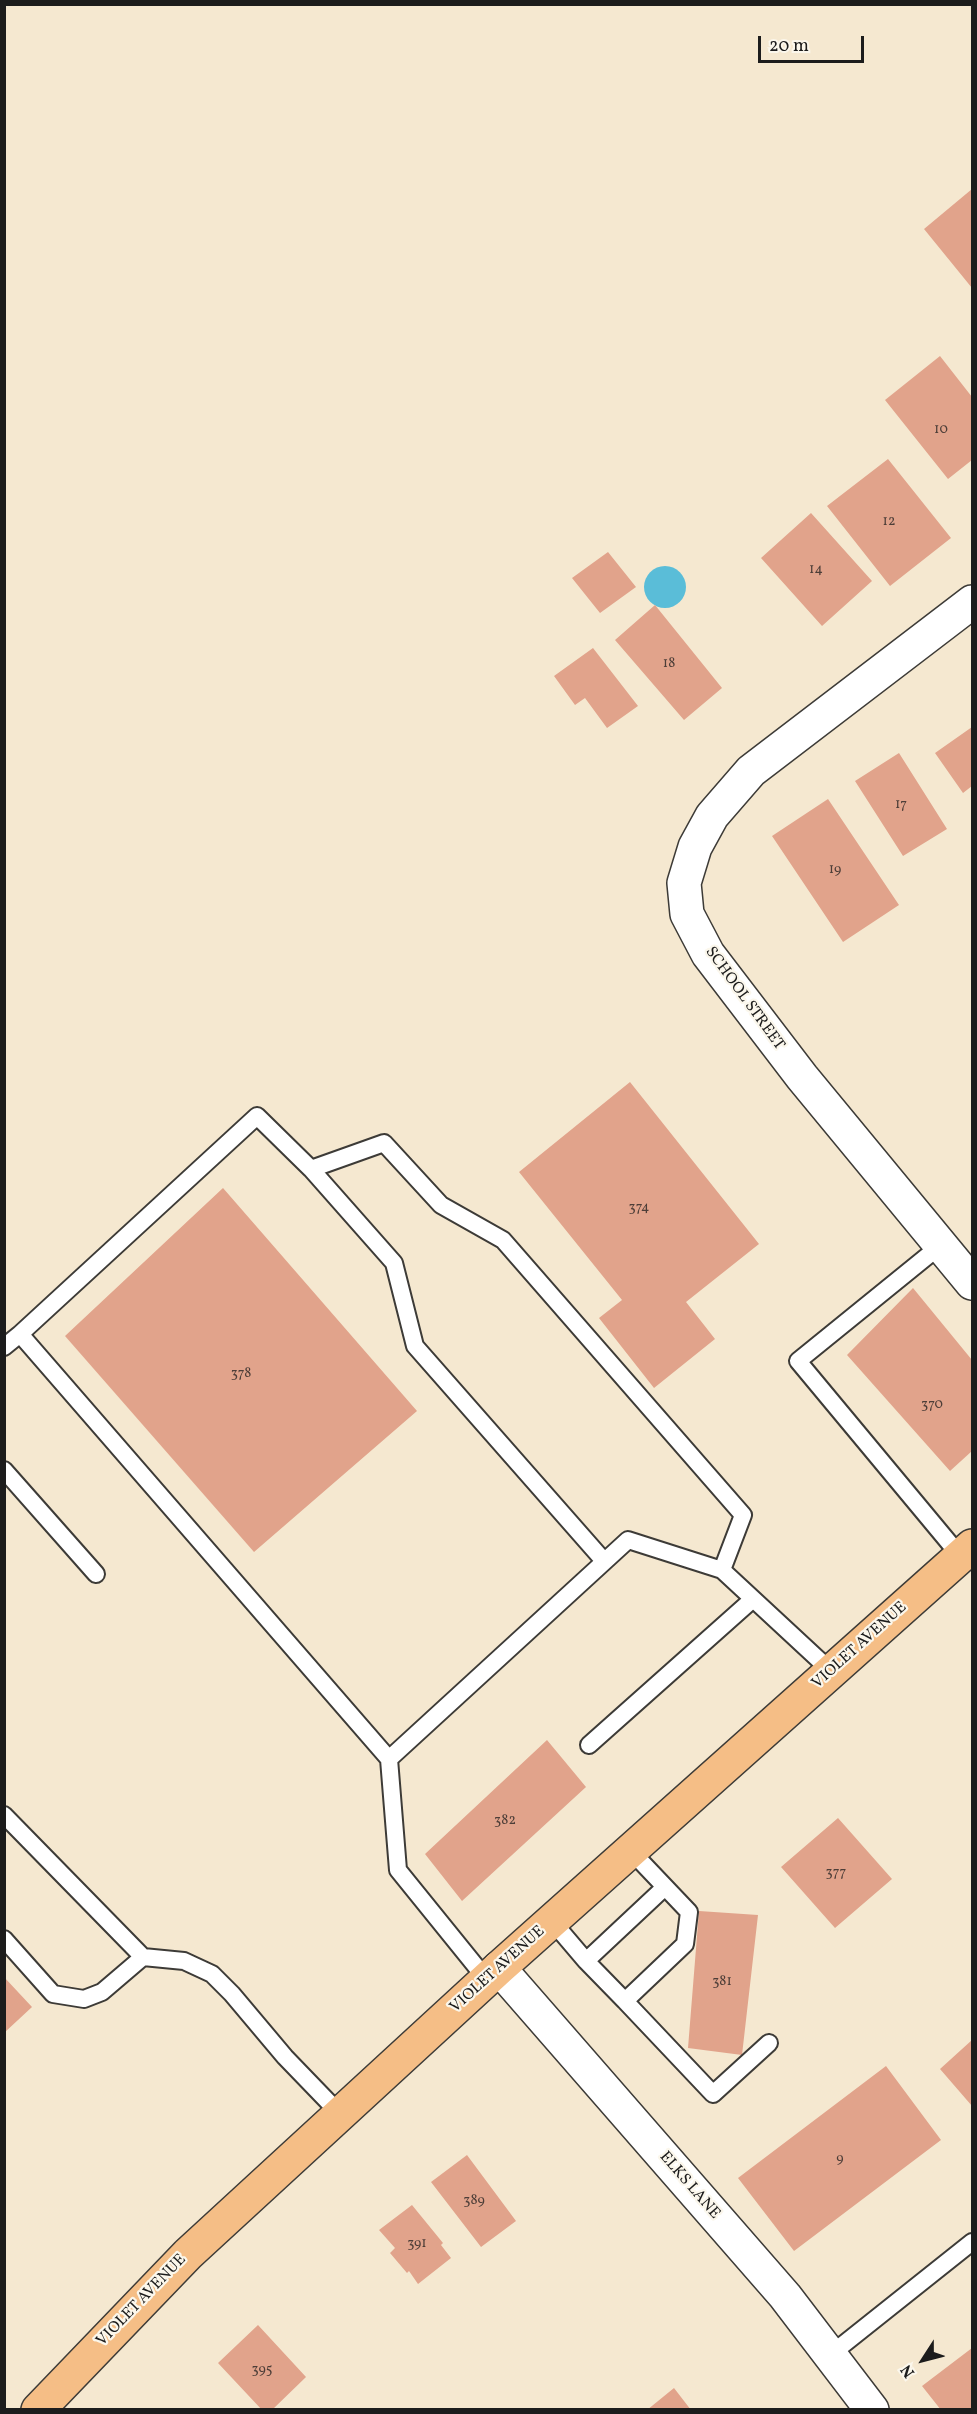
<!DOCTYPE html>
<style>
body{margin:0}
#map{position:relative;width:977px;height:2414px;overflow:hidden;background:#f5e8d0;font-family:Vollkorn,serif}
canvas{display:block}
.frame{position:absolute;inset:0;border:6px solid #1c1c1c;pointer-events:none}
.north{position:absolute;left:893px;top:2330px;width:60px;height:60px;-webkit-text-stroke:4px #fbf7ec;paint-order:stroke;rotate:234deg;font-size:16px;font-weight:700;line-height:24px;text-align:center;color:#1c1c1c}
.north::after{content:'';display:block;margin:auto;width:21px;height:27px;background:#1c1c1c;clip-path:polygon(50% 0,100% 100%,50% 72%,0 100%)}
.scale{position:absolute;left:758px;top:36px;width:106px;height:27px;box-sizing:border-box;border:3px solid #1c1c1c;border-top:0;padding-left:8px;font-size:18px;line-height:21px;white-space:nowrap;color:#1c1c1c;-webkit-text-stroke:4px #fbf7ec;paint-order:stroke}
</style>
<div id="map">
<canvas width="977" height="2414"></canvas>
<div class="frame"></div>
<div class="north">N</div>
<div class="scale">20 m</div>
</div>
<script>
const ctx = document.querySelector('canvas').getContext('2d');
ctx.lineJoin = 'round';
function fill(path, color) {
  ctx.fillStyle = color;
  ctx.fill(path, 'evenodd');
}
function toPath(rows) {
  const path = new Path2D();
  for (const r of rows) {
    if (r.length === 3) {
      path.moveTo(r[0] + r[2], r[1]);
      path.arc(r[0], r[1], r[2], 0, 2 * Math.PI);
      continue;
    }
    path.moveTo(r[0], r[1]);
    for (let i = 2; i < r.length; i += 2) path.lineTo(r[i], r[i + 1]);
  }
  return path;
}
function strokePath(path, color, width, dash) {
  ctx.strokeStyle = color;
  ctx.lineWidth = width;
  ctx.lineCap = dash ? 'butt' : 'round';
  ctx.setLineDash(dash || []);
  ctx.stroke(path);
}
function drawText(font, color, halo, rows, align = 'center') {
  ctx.font = font + ' Vollkorn,serif';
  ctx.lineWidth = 4.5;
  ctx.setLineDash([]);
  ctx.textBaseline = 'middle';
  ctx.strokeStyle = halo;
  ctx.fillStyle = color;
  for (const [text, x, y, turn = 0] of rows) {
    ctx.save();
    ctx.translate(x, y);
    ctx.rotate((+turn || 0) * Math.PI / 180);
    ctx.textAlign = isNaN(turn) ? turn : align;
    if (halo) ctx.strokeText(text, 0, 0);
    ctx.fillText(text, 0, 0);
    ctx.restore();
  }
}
fill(toPath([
 [665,587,21]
]), '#5abdd8');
fill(toPath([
 [972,189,972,288,924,229],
 [940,356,972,397,972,460,948,479,885,400],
 [888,459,951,538,890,586,827,506],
 [811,513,872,581,822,626,761,558],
 [608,552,636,587,600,613,572,578],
 [655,605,722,688,684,720,615,640],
 [593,648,638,706,607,728,585,698,575,705,554,676],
 [972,727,972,786,963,793,935,753],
 [899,753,947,829,903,856,855,781],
 [828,799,899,905,843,942,772,836],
 [630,1082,759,1244,686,1302,715,1339,654,1388,599,1318,622,1300,519,1172],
 [223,1188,417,1411,254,1552,65,1336],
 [913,1288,972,1360,972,1451,950,1471,847,1355],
 [547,1740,586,1787,462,1901,425,1854],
 [838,1818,892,1879,835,1928,781,1867],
 [699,1911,758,1915,742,2055,688,2048],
 [4,1977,32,2007,4,2033],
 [972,2040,972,2106,940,2069],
 [886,2066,941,2140,794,2251,738,2178],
 [467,2155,516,2221,481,2247,431,2182],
 [412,2205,443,2243,441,2245,451,2258,418,2284,409,2271,407,2273,390,2253,395,2248,379,2230],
 [258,2325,306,2377,272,2410,262,2410,218,2363],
 [972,2348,972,2410,941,2410,922,2386],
 [674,2388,691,2410,647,2410]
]), '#e1a38b');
const service = toPath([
 [311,1169,394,1263,415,1346,604,1561],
 [941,1245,798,1361,961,1557],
 [4,1347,20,1334],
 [4,1470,96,1574],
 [589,1745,753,1599],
 [389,1759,20,1334,257,1116,311,1169,384,1143,441,1205,503,1240,743,1515,722,1570],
 [4,1815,143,1957],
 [552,1921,586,1961,625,2001,685,1944,689,1912,631,1851],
 [4,1939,53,1994,84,1999,102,1992,143,1957,184,1961,212,1974,232,1994,285,2057,340,2114],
 [586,1961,665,1887],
 [487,1980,398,1870,389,1759,628,1540,722,1570,832,1672],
 [625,2001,713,2094,769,2043],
 [830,2355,972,2242]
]);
const minor = toPath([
 [972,602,751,771,712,816,695,847,684,883,687,914,708,954,802,1077,972,1283],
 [499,1968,785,2296,872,2410]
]);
const primary = toPath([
 [38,2410,188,2254,499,1968,972,1546]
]);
strokePath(service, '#3d3b37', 20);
strokePath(minor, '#3d3b37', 36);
strokePath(primary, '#3d3b37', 36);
strokePath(service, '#fff', 16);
strokePath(minor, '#fff', 33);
strokePath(primary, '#f5be86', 33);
drawText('14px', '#4d3e38', null, [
 ["10",941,430],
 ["12",889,522],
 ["14",816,570],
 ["18",669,664],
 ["17",901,805],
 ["19",835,870],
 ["374",639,1208],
 ["378",241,1374],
 ["370",932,1405],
 ["382",505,1821],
 ["377",836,1873],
 ["381",722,1982],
 ["9",840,2159],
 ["389",474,2201],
 ["391",417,2244],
 ["395",262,2370]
]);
drawText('16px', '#1c1c1c', '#fbf7ec', [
 ["SCHOOL STREET",744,999,54],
 ["VIOLET AVENUE",860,1646,-42],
 ["VIOLET AVENUE",498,1970,-42],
 ["ELKS LANE",689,2186,49],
 ["VIOLET AVENUE",142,2301,-46]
]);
</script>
